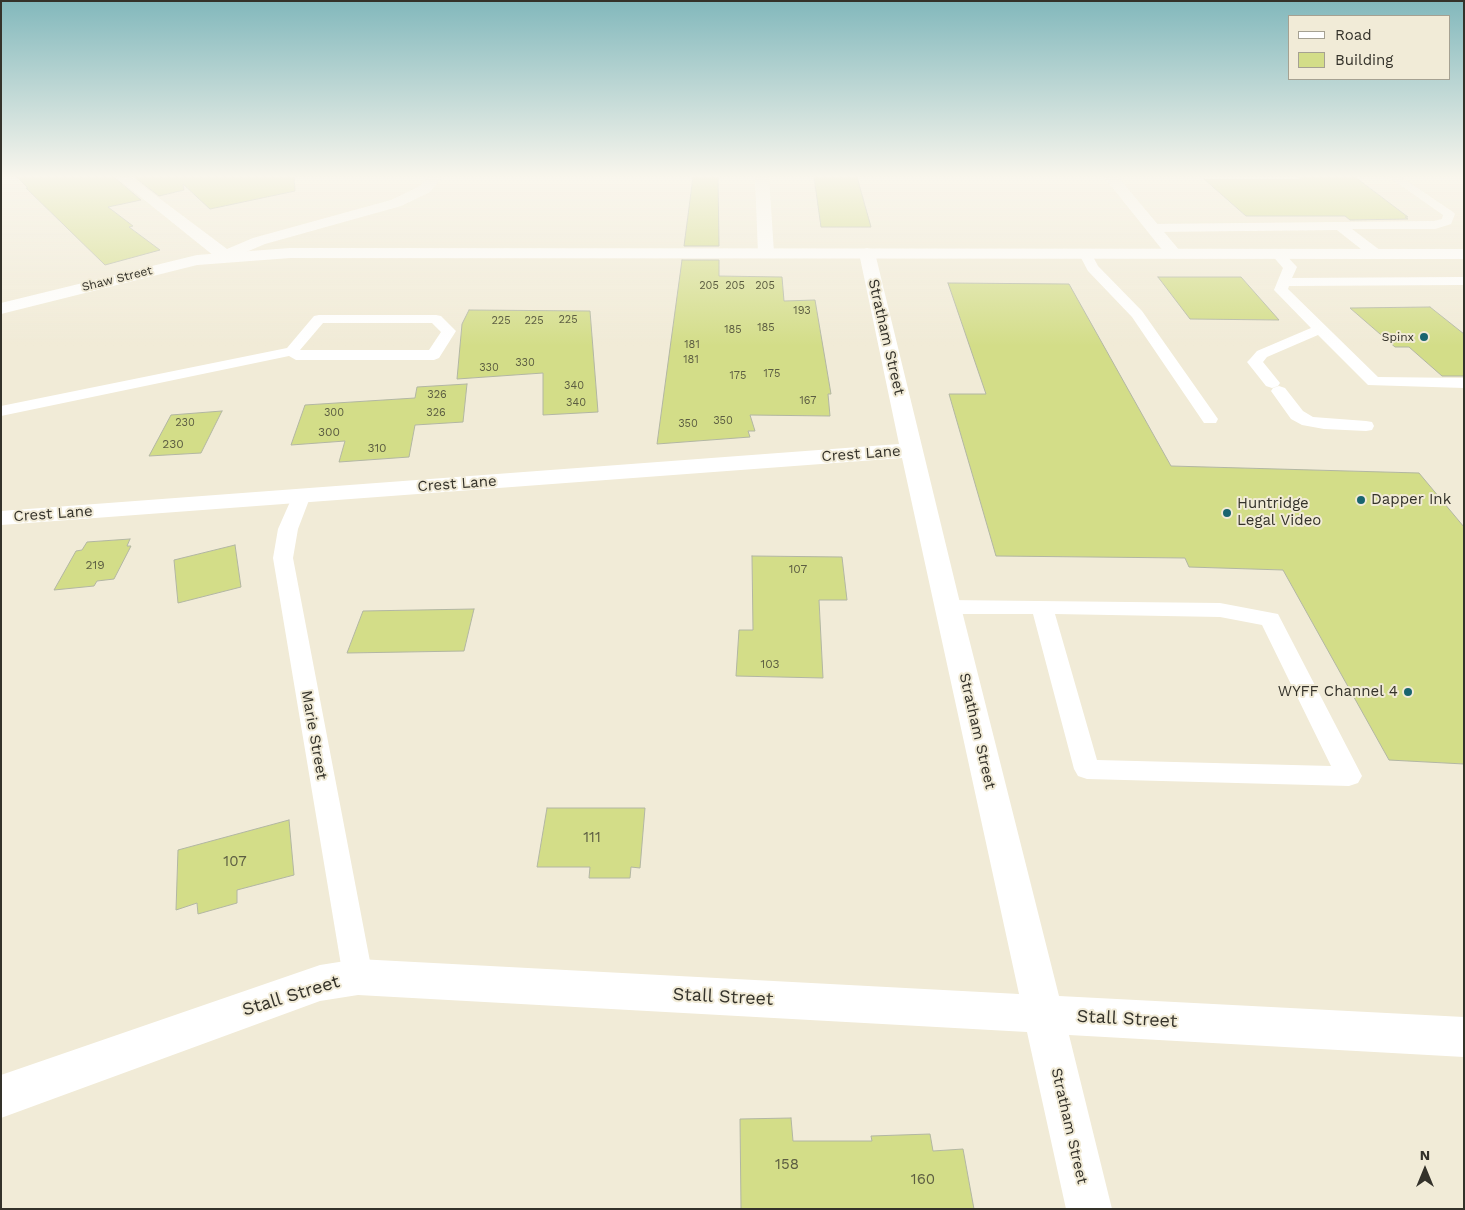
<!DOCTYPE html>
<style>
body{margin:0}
#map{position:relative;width:1465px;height:1210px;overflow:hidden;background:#f1ebd7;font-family:"Work Sans",sans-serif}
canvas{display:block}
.frame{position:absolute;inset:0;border:2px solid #34322a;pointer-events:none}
.legend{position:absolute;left:1288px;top:15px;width:162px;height:65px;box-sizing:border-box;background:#f1ebd7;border:1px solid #a5a192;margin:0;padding:6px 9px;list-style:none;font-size:15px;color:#34322a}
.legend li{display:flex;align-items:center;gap:10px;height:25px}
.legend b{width:25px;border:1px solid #a5a192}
.north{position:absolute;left:1400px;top:1145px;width:50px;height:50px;-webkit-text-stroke:4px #f1ebd7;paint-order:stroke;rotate:0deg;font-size:14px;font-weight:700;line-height:20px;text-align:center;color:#34322a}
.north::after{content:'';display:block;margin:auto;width:18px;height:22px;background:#34322a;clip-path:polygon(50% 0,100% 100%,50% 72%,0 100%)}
</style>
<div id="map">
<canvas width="1465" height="1210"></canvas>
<div class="frame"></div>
<ul class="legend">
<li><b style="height:6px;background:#fff"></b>Road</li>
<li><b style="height:14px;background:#d3dd88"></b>Building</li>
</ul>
<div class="north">N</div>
</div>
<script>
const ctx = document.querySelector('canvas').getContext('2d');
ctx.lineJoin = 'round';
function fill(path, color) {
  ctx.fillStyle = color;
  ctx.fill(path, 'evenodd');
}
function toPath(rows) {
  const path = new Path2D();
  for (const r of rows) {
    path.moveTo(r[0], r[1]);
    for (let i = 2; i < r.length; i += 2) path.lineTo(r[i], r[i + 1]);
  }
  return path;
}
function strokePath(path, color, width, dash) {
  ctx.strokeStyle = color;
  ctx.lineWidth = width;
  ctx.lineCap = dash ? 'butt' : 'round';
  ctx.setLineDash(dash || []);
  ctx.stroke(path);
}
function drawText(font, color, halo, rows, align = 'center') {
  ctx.font = font + ' "Work Sans",sans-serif';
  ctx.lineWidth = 4;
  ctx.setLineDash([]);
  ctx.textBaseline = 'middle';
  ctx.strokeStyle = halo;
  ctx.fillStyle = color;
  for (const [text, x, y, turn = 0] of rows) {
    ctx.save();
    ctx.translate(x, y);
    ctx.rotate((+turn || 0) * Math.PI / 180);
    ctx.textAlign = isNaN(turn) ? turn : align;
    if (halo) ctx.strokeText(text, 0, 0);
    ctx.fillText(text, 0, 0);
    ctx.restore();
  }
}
const building = toPath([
 [17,177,114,177,141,200,108,207,133,226,129,227,160,250,105,265,26,188,28,188,17,177],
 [134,177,294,177,295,191,210,209,183,184,184,190,159,196,134,177],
 [693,177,718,177,719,246,684,246,693,177],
 [814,177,857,177,871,227,821,227,814,177],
 [1298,177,1355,177,1408,217,1405,217,1408,219,1350,220,1345,216,1246,216,1204,179,1301,179,1298,177],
 [682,260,719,260,719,276,782,277,784,301,815,300,831,394,828,394,830,416,750,415,755,431,748,431,750,437,657,444,682,260],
 [1158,277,1241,277,1279,320,1190,319,1158,277],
 [948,283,1069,284,1171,466,1419,473,1464,527,1464,764,1389,760,1283,570,1189,567,1185,558,996,556,949,394,986,394,948,283],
 [1430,307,1464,334,1464,376,1442,376,1409,347,1395,347,1350,308,1430,307],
 [469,310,590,311,598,412,543,415,543,373,457,379,462,324,469,310],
 [467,384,463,422,415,425,409,457,339,462,345,441,291,445,305,405,415,398,417,387,467,384],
 [222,411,201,453,149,456,171,415,222,411],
 [130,539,127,546,131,546,114,579,97,581,94,586,54,590,76,551,82,550,87,542,130,539],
 [235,545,241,587,178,603,174,560,235,545],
 [752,556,842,557,847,600,819,600,823,678,736,676,739,630,753,630,752,556],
 [474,609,464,651,347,653,363,611,474,609],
 [547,808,645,808,640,868,631,867,630,878,589,878,590,867,537,867,547,808],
 [289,820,294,875,237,890,237,903,198,914,197,903,176,910,178,850,289,820],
 [791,1118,793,1141,872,1141,871,1136,930,1134,933,1151,963,1149,974,1209,741,1209,740,1119,791,1118]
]);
fill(building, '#d3dd88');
strokePath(building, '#b2b6a3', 1);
fill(toPath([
 [1389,177,1401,177,1453,212,1455,214,1451,224,1435,229,1352,229,1381,251,1382,254,1376,258,1371,257,1337,230,1152,232,1146,228,1152,224,1434,221,1442,219,1443,215,1389,177],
 [1085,250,1090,251,1098,266,1142,311,1218,419,1216,423,1204,423,1132,317,1088,271,1079,254,1085,250],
 [1277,250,1282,251,1297,267,1292,278,1464,277,1464,285,1289,286,1288,289,1378,377,1464,378,1464,388,1368,385,1318,335,1267,357,1263,362,1280,383,1278,386,1272,388,1266,386,1247,362,1250,359,1257,351,1311,328,1274,290,1283,268,1271,254,1277,250],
 [319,315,436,315,441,316,456,331,439,358,434,360,296,360,289,356,1,416,1,406,287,348,314,316,319,315],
 [323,323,432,323,441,332,429,350,300,350,323,323],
 [1279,386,1285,388,1303,411,1313,417,1366,421,1372,422,1374,426,1372,430,1366,431,1324,429,1302,425,1291,419,1271,391,1273,388,1279,386],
 [302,489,309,491,311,495,298,529,293,558,373,977,369,987,358,991,347,987,343,977,273,558,278,529,293,495,295,491,302,489],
 [947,600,1220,603,1278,614,1362,776,1358,783,1349,786,1087,779,1078,776,1074,769,1033,614,947,614,939,612,936,607,939,602,947,600],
 [1055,614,1220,617,1262,625,1331,766,1097,760,1055,614]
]), '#fff');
fill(toPath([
 [116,177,131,177,227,249,253,238,391,200,420,186,428,177,442,177,430,192,401,206,265,244,225,261,219,260,116,177],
 [755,177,769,177,774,253,772,256,766,258,760,256,758,253,755,177],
 [1104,177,1118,177,1180,251,1182,254,1180,257,1168,257,1104,177],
 [867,248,873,250,875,253,961,607,1059,996,1464,1017,1464,1057,1069,1035,1112,1209,1066,1209,1027,1032,358,995,320,1001,1,1118,1,1075,320,965,358,959,1019,994,902,458,1,525,1,511,899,444,859,253,861,250,867,248]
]), '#fff');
fill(toPath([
 [290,248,1464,249,1464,259,290,258,197,265,1,314,1,303,197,255,290,248]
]), '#fff');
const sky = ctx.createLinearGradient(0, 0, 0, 346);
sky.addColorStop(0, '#82b8bc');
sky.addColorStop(0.51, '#f9f6ed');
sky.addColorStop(1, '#f9f6ed00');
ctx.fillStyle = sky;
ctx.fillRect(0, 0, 1465, 346);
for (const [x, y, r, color] of [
 [1424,337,5,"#19656f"],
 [1361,500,5,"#19656f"],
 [1227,513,5,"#19656f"],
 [1408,692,5,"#19656f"]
]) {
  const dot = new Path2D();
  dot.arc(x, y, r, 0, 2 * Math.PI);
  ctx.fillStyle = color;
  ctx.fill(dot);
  strokePath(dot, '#f1ebd7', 2);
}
drawText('11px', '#5c5d42', null, [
 ["205",709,286],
 ["205",735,286],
 ["205",765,286],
 ["193",802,311],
 ["225",568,320],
 ["225",501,321],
 ["225",534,321],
 ["185",766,328],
 ["185",733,330],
 ["181",692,345],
 ["181",691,360],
 ["330",525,363],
 ["330",489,368],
 ["175",772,374],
 ["175",738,376],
 ["340",574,386],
 ["326",437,395],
 ["167",808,401],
 ["340",576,403],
 ["300",334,413],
 ["326",436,413],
 ["350",723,421],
 ["230",185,423],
 ["350",688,424]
]);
drawText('12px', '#34322a', '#f1ebd7', [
 ["Shaw Street",117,279,-14]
]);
drawText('12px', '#34322a', '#f1ebd7', [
 ["Spinx",1414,337]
], 'right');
drawText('12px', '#5c5d42', null, [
 ["300",329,432],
 ["230",173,444],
 ["310",377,448],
 ["219",95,565],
 ["107",798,569],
 ["103",770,664]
]);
drawText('15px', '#34322a', '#f1ebd7', [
 ["Stratham Street",886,337,77],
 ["Crest Lane",861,454,-4],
 ["Crest Lane",457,484,-4],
 ["Crest Lane",53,514,-4],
 ["Stratham Street",977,731,77],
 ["Marie Street",314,735,80],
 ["Stratham Street",1069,1126,77]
]);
drawText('15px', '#34322a', '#f1ebd7', [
 ["Dapper Ink",1371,500],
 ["Huntridge",1237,504],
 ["Legal Video",1237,521],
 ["WYFF Channel 4",1398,692,"right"]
], 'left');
drawText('15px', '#5c5d42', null, [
 ["111",592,838],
 ["107",235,862],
 ["158",787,1165],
 ["160",923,1180]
]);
drawText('18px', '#34322a', '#f1ebd7', [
 ["Stall Street",291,996,-17],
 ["Stall Street",723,997,3],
 ["Stall Street",1127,1019,3]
]);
</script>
